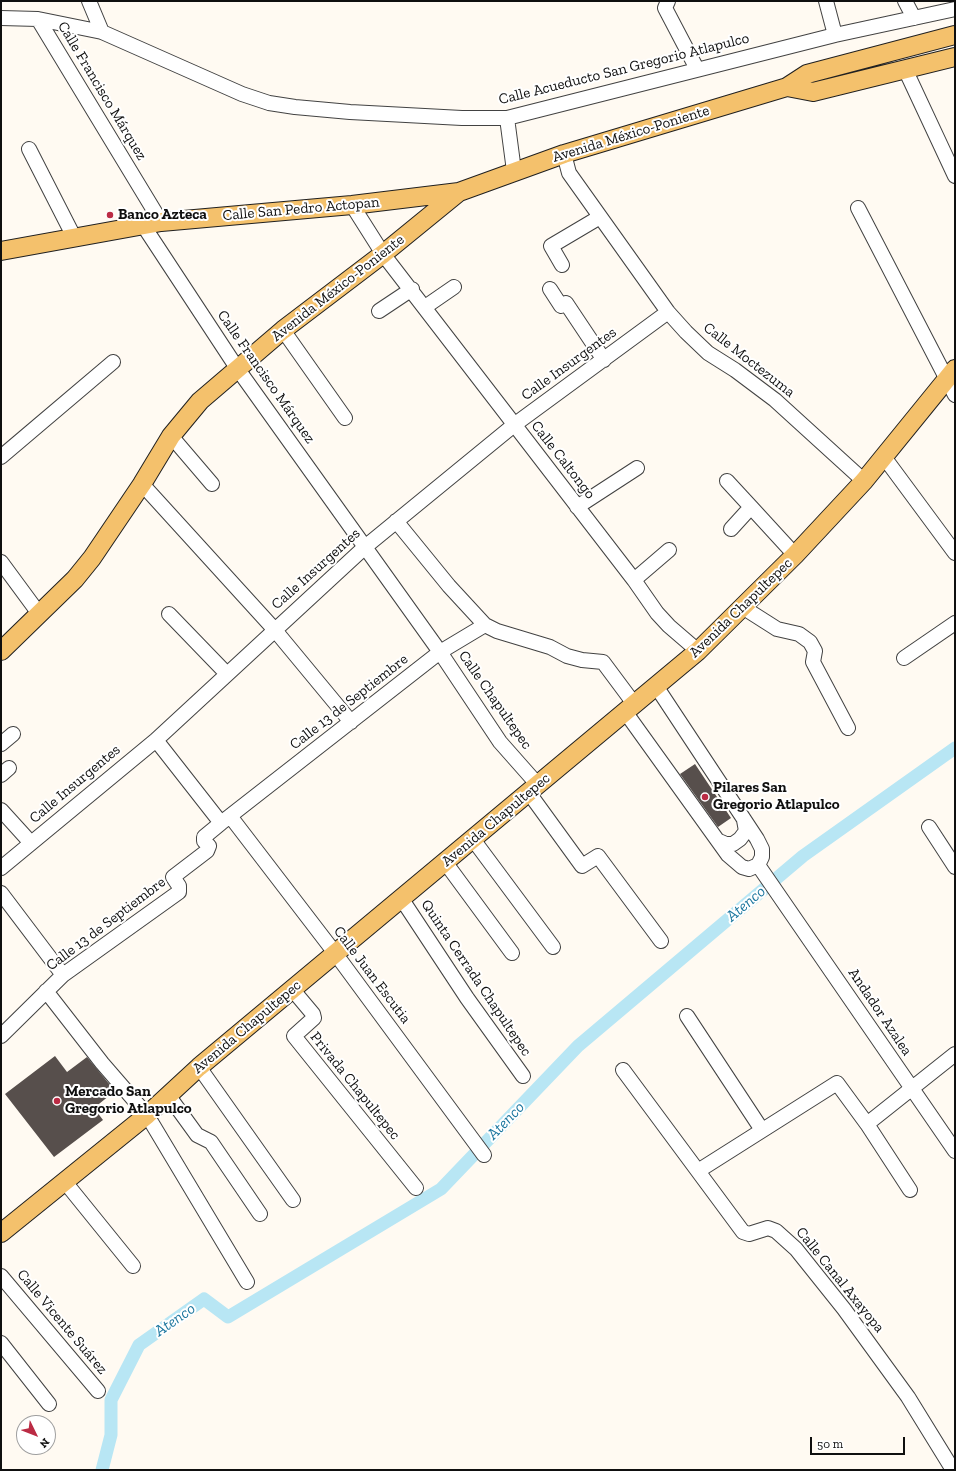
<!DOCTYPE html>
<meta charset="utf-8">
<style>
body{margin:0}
#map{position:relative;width:956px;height:1471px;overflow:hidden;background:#fffaf2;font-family:"Zilla Slab",serif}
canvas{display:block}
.frame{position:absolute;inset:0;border:2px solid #0f0f0f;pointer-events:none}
.north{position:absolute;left:16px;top:1415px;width:40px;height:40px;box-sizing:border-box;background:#fff;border:1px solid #9f9f9f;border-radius:50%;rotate:133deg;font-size:11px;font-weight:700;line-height:16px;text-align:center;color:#0f0f0f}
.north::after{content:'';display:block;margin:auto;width:14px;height:18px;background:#bb2b44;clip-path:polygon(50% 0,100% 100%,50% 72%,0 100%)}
.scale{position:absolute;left:810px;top:1437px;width:95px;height:18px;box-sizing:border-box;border:2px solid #0f0f0f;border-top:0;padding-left:5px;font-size:12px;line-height:14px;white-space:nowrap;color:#0f0f0f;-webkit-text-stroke:3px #fff;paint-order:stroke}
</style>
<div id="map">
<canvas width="956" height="1471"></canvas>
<div class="frame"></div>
<div class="north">N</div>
<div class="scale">50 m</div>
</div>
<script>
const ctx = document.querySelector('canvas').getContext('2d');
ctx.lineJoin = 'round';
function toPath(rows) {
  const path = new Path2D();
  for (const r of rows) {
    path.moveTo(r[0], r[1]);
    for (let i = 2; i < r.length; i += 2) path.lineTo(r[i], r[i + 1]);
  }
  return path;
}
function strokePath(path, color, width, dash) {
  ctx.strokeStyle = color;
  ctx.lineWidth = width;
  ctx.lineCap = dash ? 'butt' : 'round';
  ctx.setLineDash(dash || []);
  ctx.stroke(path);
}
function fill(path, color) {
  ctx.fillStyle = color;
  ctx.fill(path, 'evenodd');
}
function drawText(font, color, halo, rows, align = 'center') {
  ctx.font = font + ' "Zilla Slab",serif';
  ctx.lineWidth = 4;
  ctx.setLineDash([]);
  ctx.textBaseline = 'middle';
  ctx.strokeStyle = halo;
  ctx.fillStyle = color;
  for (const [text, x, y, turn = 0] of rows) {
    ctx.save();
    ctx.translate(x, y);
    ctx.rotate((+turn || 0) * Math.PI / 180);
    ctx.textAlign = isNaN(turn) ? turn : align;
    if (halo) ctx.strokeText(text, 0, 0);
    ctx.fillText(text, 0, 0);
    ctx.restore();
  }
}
strokePath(toPath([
 [102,1470,111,1435,111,1400,139,1345,204,1299,228,1317,441,1189,578,1046,803,856,955,748]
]), '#b8e6f4', 13);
fill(toPath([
 [695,764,731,818,718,827,680,774],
 [55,1056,67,1072,87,1057,115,1091,94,1108,103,1120,54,1157,5,1094]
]), '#574f4c');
const minor = toPath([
 [89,1,102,32],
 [668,1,665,8,697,69],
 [826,1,835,35],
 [905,1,914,18],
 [1,18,38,19,102,32,242,94,269,103,295,107,350,112,462,118,507,118,835,35,955,9],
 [38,19,161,222],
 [905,69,955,176],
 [507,118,514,171],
 [29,149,75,239],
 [564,154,569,173,668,312,686,332,708,353,735,370,775,400,864,481],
 [352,205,383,254,634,580,657,613,669,626,698,651],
 [858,208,955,395],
 [143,225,237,368,440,652,221,823,156,740],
 [562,265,551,246,600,217],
 [550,289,561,306,566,303,604,360],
 [425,307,454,287],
 [379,311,412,289],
 [283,330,345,418],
 [171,436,212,484],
 [1,457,113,362],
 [884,457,955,553],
 [727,481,751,507,731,529],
 [142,484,274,629,351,722],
 [577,507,637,468],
 [751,507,795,555],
 [396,521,449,586,485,625,497,631,550,647,567,656,582,660,603,662,635,705],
 [1,562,40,615],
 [634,580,669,550],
 [744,608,777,629,799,634,810,642,815,651,813,662,848,728],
 [169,614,227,674],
 [485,625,440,652,500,742,538,785],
 [904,658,955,623],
 [656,686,757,839,762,849,762,857,758,865],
 [626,713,728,855,742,867,749,869,758,865],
 [1,744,13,734],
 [1,775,9,768],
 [529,793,582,866,598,856,661,941],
 [1,810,31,843],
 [230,816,335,953,484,1155],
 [929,827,955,867],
 [472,838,553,947],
 [719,841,726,844,733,844,740,839,746,831,744,820],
 [445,862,512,953],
 [758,865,955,1151],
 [1,868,156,740,365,547,514,425,668,312],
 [1,893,63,975],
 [401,898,467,998,523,1076],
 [292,989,313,1014,314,1018,294,1036,416,1188],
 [46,991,102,1063,147,1115,247,1282],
 [687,1016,762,1130],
 [1,1036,63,975,179,892,179,886,173,877,207,851,209,846,204,841,204,837,221,823],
 [199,1067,293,1200],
 [623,1070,743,1232,749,1234,768,1228,776,1231,796,1249,844,1309,908,1397,953,1470],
 [168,1095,197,1135,211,1142,260,1214],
 [867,1124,955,1054],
 [698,1171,837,1083,867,1124,910,1190],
 [65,1182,133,1266],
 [1,1276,98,1391],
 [1,1343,49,1404]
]);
const major = toPath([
 [787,87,813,92,955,57],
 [1,251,161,222,352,205,459,192],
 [1,651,75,579,92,558,142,484,171,436,200,401,283,330,383,254,459,192,564,154,787,87,807,74,955,35],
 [1,1233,147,1115,199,1067,698,651,795,555,864,481,955,369]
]);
strokePath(minor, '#424242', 16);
strokePath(major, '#202020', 20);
strokePath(minor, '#fff', 14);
strokePath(major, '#f4c16c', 18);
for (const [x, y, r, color] of [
 [110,215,4,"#bb2b44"],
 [705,797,4,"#bb2b44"],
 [57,1101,4,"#bb2b44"]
]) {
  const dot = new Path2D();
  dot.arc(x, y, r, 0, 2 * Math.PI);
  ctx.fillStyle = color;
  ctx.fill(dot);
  strokePath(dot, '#fff', 1.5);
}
drawText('15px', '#0f0f0f', '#fff', [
 ["Calle Acueducto San Gregorio Atlapulco",624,69,-14],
 ["Calle Francisco Márquez",102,91,59],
 ["Avenida México-Poniente",631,134,-17],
 ["Calle San Pedro Actopan",301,209,-5],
 ["Avenida México-Poniente",338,288,-38],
 ["Calle Moctezuma",749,360,38],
 ["Calle Insurgentes",569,364,-36],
 ["Calle Francisco Márquez",266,377,55],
 ["Calle Caltongo",563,460,52],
 ["Calle Insurgentes",316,569,-42],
 ["Avenida Chapultepec",741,608,-44],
 ["Calle Chapultepec",495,700,55],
 ["Calle 13 de Septiembre",349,702,-38],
 ["Calle Insurgentes",75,784,-40],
 ["Avenida Chapultepec",496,820,-40],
 ["Calle 13 de Septiembre",106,924,-37],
 ["Calle Juan Escutia",372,975,53],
 ["Quinta Cerrada Chapultepec",476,978,56],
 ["Andador Azalea",880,1012,56],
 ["Avenida Chapultepec",247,1027,-40],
 ["Privada Chapultepec",355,1086,51],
 ["Calle Canal Axayopa",840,1280,51],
 ["Calle Vicente Suárez",62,1322,50]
]);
drawText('bold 15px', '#0f0f0f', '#fff', [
 ["Banco Azteca",118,215],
 ["Pilares San",713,788],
 ["Gregorio Atlapulco",713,805],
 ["Mercado San",65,1092],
 ["Gregorio Atlapulco",65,1109]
], 'left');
drawText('italic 16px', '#1b769e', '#fff', [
 ["Atenco",746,904,-40],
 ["Atenco",506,1121,-46],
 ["Atenco",175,1320,-35]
]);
</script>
